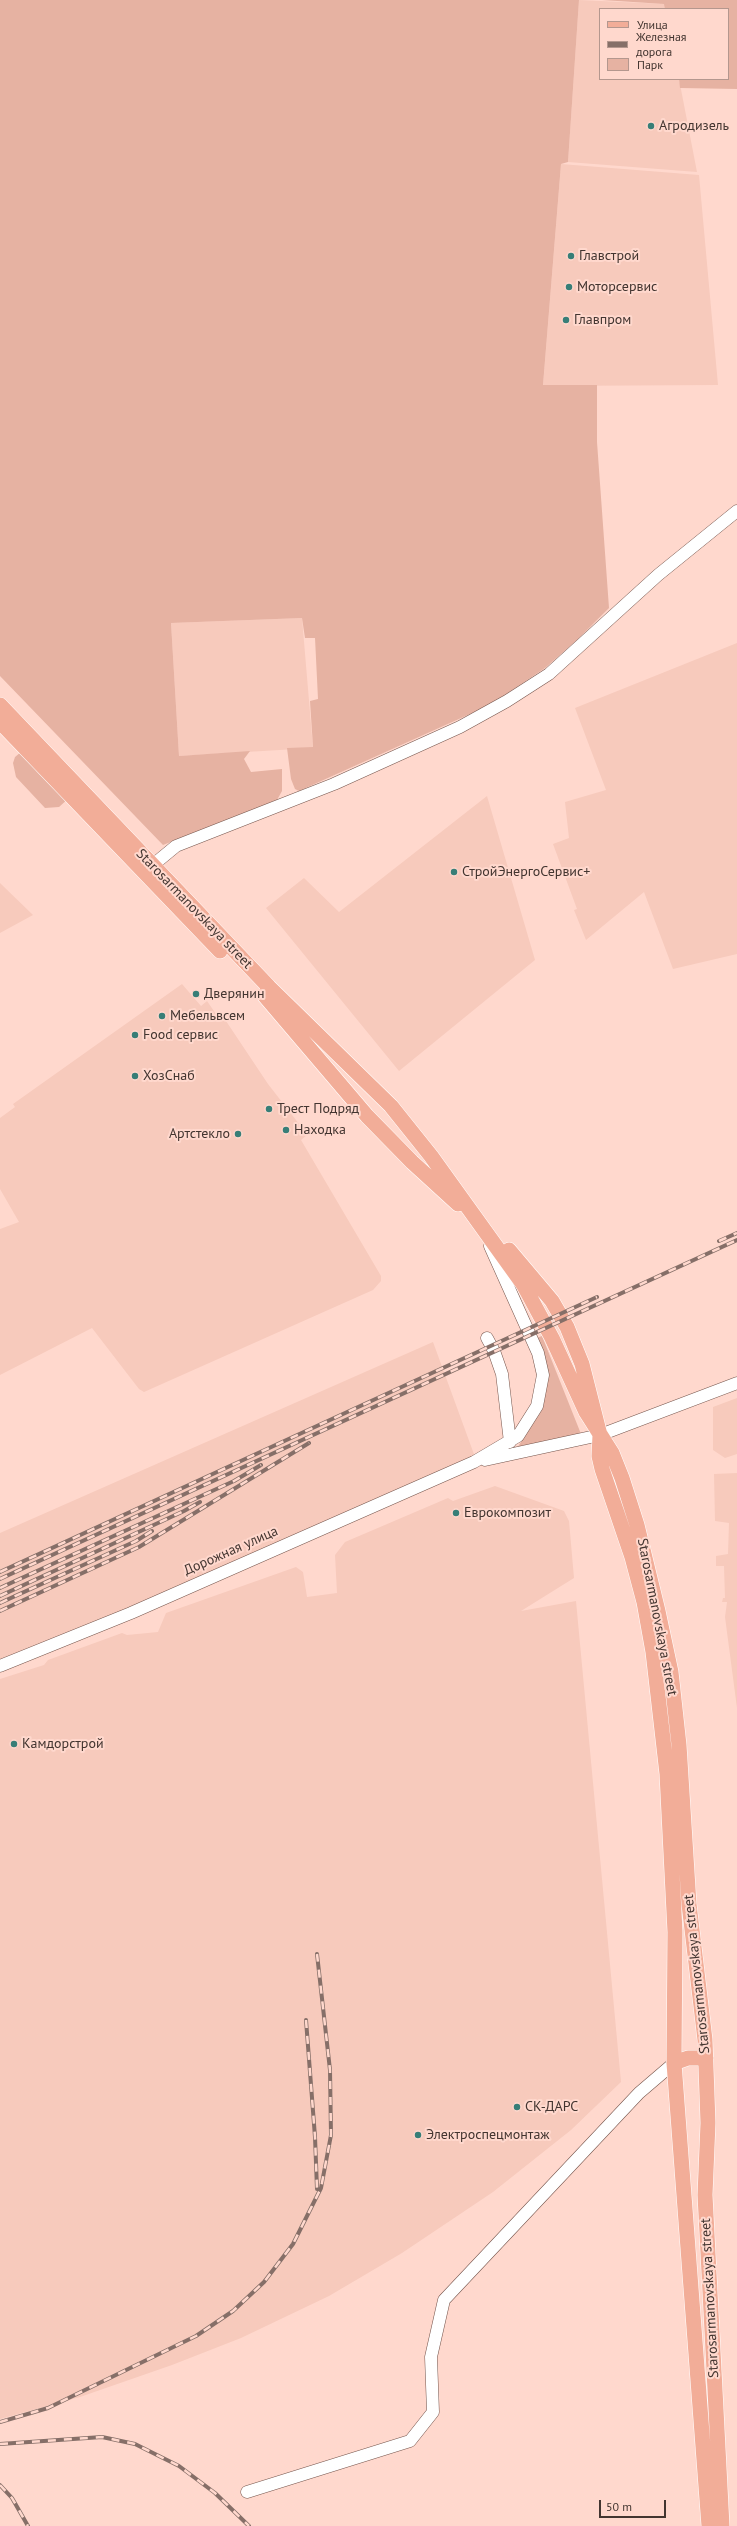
<!DOCTYPE html>
<meta charset="utf-8">
<style>
body{margin:0}
#map{position:relative;width:737px;height:2526px;overflow:hidden;background:#ffd8cd;font-family:"PT Sans",sans-serif}
canvas{display:block}
.legend{position:absolute;left:599px;top:8px;width:130px;height:72px;box-sizing:border-box;background:#ffd8cd;border:1px solid #b4978e;margin:0;padding:5px 7px;list-style:none;font-size:12px;color:#433530}
.legend li{display:flex;align-items:center;gap:8px;height:20px}
.legend b{width:20px;border:1px solid #b4978e}
.scale{position:absolute;left:599px;top:2500px;width:67px;height:18px;box-sizing:border-box;border:2px solid #433530;border-top:0;padding-left:5px;font-size:12px;line-height:14px;white-space:nowrap;color:#433530;-webkit-text-stroke:3px #ffd8cd;paint-order:stroke}
</style>
<div id="map">
<canvas width="737" height="2526"></canvas>
<ul class="legend">
<li><b style="height:5px;background:#f2ad98"></b>Улица</li>
<li><b style="height:5px;background:#866f68"></b>Железная дорога</li>
<li><b style="height:11px;background:#e6b2a2"></b>Парк</li>
</ul>
<div class="scale">50 m</div>
</div>
<script>
const ctx = document.querySelector('canvas').getContext('2d');
ctx.lineJoin = 'round';
function fill(path, color) {
  ctx.fillStyle = color;
  ctx.fill(path, 'evenodd');
}
function toPath(rows) {
  const path = new Path2D();
  for (const r of rows) {
    path.moveTo(r[0], r[1]);
    for (let i = 2; i < r.length; i += 2) path.lineTo(r[i], r[i + 1]);
  }
  return path;
}
function strokePath(path, color, width, dash) {
  ctx.strokeStyle = color;
  ctx.lineWidth = width;
  ctx.lineCap = dash ? 'butt' : 'round';
  ctx.setLineDash(dash || []);
  ctx.stroke(path);
}
function drawText(font, color, halo, rows, align = 'center') {
  ctx.font = font + ' "PT Sans",sans-serif';
  ctx.lineWidth = 4;
  ctx.setLineDash([]);
  ctx.textBaseline = 'middle';
  ctx.strokeStyle = halo;
  ctx.fillStyle = color;
  for (const [text, x, y, turn = 0] of rows) {
    ctx.save();
    ctx.translate(x, y);
    ctx.rotate((+turn || 0) * Math.PI / 180);
    ctx.textAlign = isNaN(turn) ? turn : align;
    if (halo) ctx.strokeText(text, 0, 0);
    ctx.fillText(text, 0, 0);
    ctx.restore();
  }
}
fill(toPath([
 [579,0,665,4,665,9,600,9,600,79,679,79,697,172,568,162],
 [561,164,699,175,718,385,543,386],
 [302,618,313,748,179,756,171,623],
 [737,643,737,954,673,969,644,892,586,940,574,910,577,909,553,844,569,838,565,802,606,790,575,708],
 [487,796,535,960,399,1071,266,908,304,878,339,912],
 [0,883,33,915,0,933],
 [182,984,201,1006,207,1001,216,1014,220,1012,268,1084,303,1129,307,1135,301,1140,381,1276,381,1281,373,1290,144,1392,139,1389,92,1328,0,1375,0,1229,19,1222,0,1189,0,1118,15,1107,13,1104],
 [433,1342,475,1457,0,1664,0,1533],
 [737,1398,737,1454,725,1458,713,1450,713,1407],
 [737,1473,737,1708,725,1617,727,1602,722,1602,723,1598,725,1598,724,1566,716,1566,716,1556,728,1554,729,1523,715,1521,714,1474],
 [495,1486,564,1511,569,1521,574,1578,521,1611,576,1601,621,2082,571,2130,493,2192,402,2253,329,2296,241,2338,172,2365,80,2397,0,2419,0,1679,44,1665,48,1660,122,1633,127,1635,158,1632,166,1613,296,1567,303,1572,307,1597,337,1593,335,1555,345,1542,448,1498,453,1501]
]), '#f7cabc');
fill(toPath([
 [0,0,579,0,568,162,561,164,543,385,597,385,597,442,609,608,579,638,545,668,490,705,299,791,295,789,291,779,287,748,313,747,310,701,318,699,315,638,305,638,302,618,171,623,179,756,250,751,244,759,251,772,282,769,282,791,277,800,163,845,0,676],
 [602,0,737,0,737,89,680,88,679,79,728,79,728,9,665,9,664,4],
 [21,752,69,798,59,807,45,808,16,777,13,763,15,757],
 [542,1336,581,1434,517,1448,542,1410,544,1395,534,1339]
]), '#e6b2a2');
const minor = toPath([
 [153,865,176,846,334,784,460,727,507,701,549,674,658,575,737,511],
 [487,1338,494,1351,502,1374,510,1442],
 [485,1460,600,1435,737,1383],
 [0,1666,131,1613,474,1462,518,1436,537,1406,543,1375,538,1353,490,1246],
 [247,2492,410,2441,433,2412,431,2357,444,2300,639,2093,674,2063]
]);
const major = toPath([
 [0,705,269,987,391,1106,431,1156,523,1284,552,1338,586,1412,612,1453,622,1478,637,1525,658,1611,671,1672,679,1745,689,1904,705,2040,708,2123,705,2195,722,2526],
 [0,722,220,951],
 [264,995,367,1116,412,1162,458,1204],
 [509,1250,552,1301,567,1327,582,1364,600,1435,599,1456,602,1469,632,1557,644,1602,653,1652,667,1774,675,1932,674,2063,709,2526],
 [674,2063,688,2058,706,2058]
]);
strokePath(minor, '#75554c', 13);
strokePath(major, '#fff', 16);
strokePath(minor, '#fff', 12);
strokePath(major, '#f2ad98', 15);
const rail = toPath([
 [719,1241,737,1233],
 [0,1572,597,1297],
 [0,1579,737,1240],
 [0,1588,234,1481,261,1465],
 [0,1596,184,1511,200,1502],
 [0,1603,136,1541,152,1531],
 [0,1611,139,1547,309,1443],
 [306,2020,315,2137,317,2189],
 [0,2422,48,2408,196,2336,233,2311,264,2282,293,2244,321,2188,331,2135,330,2070,317,1954],
 [0,2444,102,2437,135,2444,179,2466,215,2493,249,2526],
 [0,2485,12,2498,28,2526]
]);
strokePath(rail, '#866f68', 4);
strokePath(rail, '#ffd8cd', 2.5, [8]);
for (const [x, y, r, color] of [
 [651,126,4,"#377e77"],
 [571,256,4,"#377e77"],
 [569,287,4,"#377e77"],
 [566,320,4,"#377e77"],
 [454,872,4,"#377e77"],
 [196,994,4,"#377e77"],
 [162,1016,4,"#377e77"],
 [135,1035,4,"#377e77"],
 [135,1076,4,"#377e77"],
 [269,1109,4,"#377e77"],
 [286,1130,4,"#377e77"],
 [238,1134,4,"#377e77"],
 [456,1513,4,"#377e77"],
 [14,1744,4,"#377e77"],
 [517,2107,4,"#377e77"],
 [418,2135,4,"#377e77"]
]) {
  const dot = new Path2D();
  dot.arc(x, y, r, 0, 2 * Math.PI);
  ctx.fillStyle = color;
  ctx.fill(dot);
  strokePath(dot, '#ffd8cd', 1.5);
}
drawText('14px', '#433530', '#ffd8cd', [
 ["Агродизель",659,126],
 ["Главстрой",579,256],
 ["Моторсервис",577,287],
 ["Главпром",574,320],
 ["СтройЭнергоСервис+",462,872],
 ["Дверянин",204,994],
 ["Мебельвсем",170,1016],
 ["Food сервис",143,1035],
 ["ХозCнаб",143,1076],
 ["Трест Подряд",277,1109],
 ["Находка",294,1130],
 ["Артстекло",230,1134,"right"],
 ["Еврокомпозит",464,1513],
 ["Камдорстрой",22,1744],
 ["СК-ДАРС",525,2107],
 ["Электроспецмонтаж",426,2135]
], 'left');
drawText('14px', '#433530', '#ffd8cd', [
 ["Starosarmanovskaya street",194,909,46],
 ["Дорожная улица",231,1551,-24],
 ["Starosarmanovskaya street",657,1617,79],
 ["Starosarmanovskaya street",697,1974,-96],
 ["Starosarmanovskaya street",710,2298,-93]
]);
</script>
